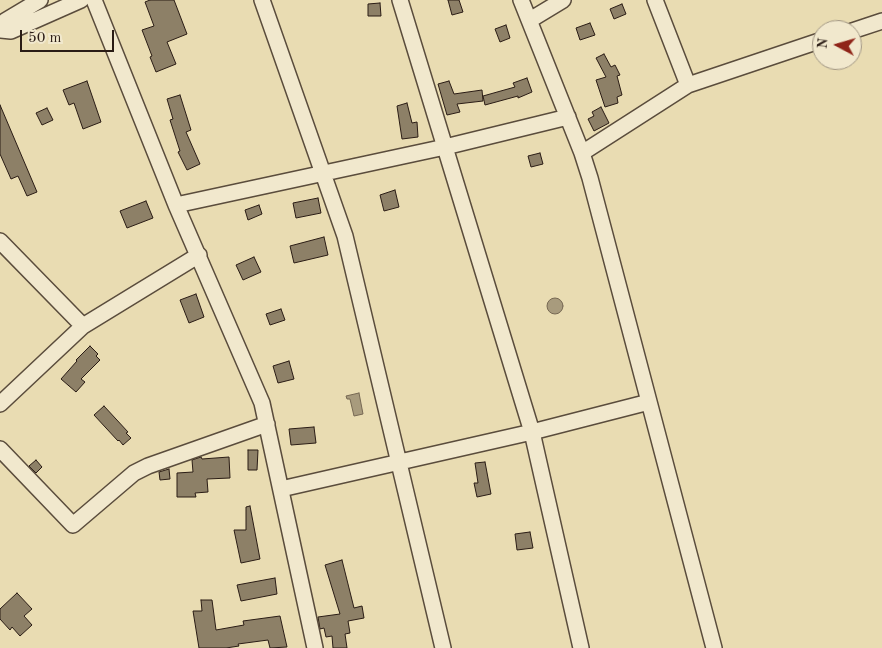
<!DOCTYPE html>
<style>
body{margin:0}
#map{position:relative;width:882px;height:648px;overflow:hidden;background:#e9dcb2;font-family:"Old Standard TT",serif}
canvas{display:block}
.north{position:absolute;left:812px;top:20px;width:50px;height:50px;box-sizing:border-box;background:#f1e8cd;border:1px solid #a19683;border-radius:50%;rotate:276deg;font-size:14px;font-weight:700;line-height:20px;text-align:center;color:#2a1c15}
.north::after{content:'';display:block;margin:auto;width:18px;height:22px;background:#8f2418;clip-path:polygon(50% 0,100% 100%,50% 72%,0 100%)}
.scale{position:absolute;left:20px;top:30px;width:94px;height:22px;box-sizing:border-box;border:2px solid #2a1c15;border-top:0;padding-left:6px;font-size:15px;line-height:18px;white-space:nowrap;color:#2a1c15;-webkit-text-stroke:4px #f1e8cd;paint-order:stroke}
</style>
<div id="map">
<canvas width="882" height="648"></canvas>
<div class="north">N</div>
<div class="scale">50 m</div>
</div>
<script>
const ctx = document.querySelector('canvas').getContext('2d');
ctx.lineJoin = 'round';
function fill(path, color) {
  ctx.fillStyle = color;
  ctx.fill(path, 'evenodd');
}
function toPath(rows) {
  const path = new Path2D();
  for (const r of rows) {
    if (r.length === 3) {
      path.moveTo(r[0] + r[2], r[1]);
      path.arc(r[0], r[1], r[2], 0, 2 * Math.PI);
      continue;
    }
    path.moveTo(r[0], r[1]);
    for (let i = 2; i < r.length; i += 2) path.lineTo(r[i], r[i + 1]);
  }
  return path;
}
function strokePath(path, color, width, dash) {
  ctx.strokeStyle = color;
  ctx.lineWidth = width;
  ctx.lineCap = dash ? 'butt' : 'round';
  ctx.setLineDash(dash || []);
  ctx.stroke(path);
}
const water = toPath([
 [555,306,8],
 [359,393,363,414,354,416,350,399,347,399,346,396,359,393]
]);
fill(water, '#a89b7d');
strokePath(water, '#766853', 1);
const building = toPath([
 [150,0,174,0,187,34,167,42,176,64,156,72,150,57,152,56,142,30,154,26,145,2,150,0],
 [448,0,459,0,463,12,452,15,448,0],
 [380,3,381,16,368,16,368,4,380,3],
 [622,4,626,14,614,19,610,9,622,4],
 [590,23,595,35,580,40,576,28,590,23],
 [506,25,510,38,500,42,495,29,506,25],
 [604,54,611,67,615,65,620,75,617,76,622,95,617,97,618,103,605,107,596,80,606,77,596,58,604,54],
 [527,78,532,92,518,98,518,96,485,105,483,96,515,87,513,83,527,78],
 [87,81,101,122,83,129,74,103,69,105,63,90,87,81],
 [449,81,454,94,482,90,483,101,457,104,460,112,447,115,438,84,449,81],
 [180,95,191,130,186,132,200,164,187,170,178,152,180,151,170,120,173,119,167,99,180,95],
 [407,103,412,123,417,122,418,137,402,139,397,106,407,103],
 [0,105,37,192,27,196,18,176,11,179,0,154,0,105],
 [601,107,609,123,594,131,588,119,594,116,592,112,601,107],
 [47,108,53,120,42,125,36,113,47,108],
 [540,153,543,164,531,167,528,156,540,153],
 [395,190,399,207,384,211,380,195,395,190],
 [318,198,321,213,296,218,293,203,318,198],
 [146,201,153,218,127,228,120,211,146,201],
 [259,205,262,214,248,220,245,210,259,205],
 [324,237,328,255,294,263,290,246,324,237],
 [254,257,261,272,243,280,236,265,254,257],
 [196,294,204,317,189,323,180,300,196,294],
 [281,309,285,320,270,325,266,314,281,309],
 [90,346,98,354,96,356,100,360,81,379,85,382,76,392,61,379,77,361,76,360,90,346],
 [289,361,294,379,278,383,273,366,289,361],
 [104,406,128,432,126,433,131,438,123,445,119,440,118,441,94,415,104,406],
 [314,427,316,443,291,445,289,429,314,427],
 [248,450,258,450,257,470,248,470,248,450],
 [201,457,202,459,229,457,230,478,207,479,208,492,195,493,196,497,177,497,177,473,193,472,192,460,201,457],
 [36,460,42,467,36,473,29,466,36,460],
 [485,462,491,494,477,497,474,483,478,483,475,463,485,462],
 [169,469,170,479,160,480,159,472,169,469],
 [250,506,260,559,241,563,234,530,246,530,246,507,250,506],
 [530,532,533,548,517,550,515,534,530,532],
 [342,560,354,608,362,606,364,618,348,621,350,633,345,634,347,648,333,648,332,636,326,637,324,628,320,629,318,617,340,614,325,565,342,560],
 [275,578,277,594,241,601,237,585,275,578],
 [17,593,32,609,24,616,32,625,20,636,12,627,10,630,0,619,0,609,17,593],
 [201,600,212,600,216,630,244,625,243,621,280,616,287,647,270,648,268,640,238,644,239,646,226,648,199,648,193,611,202,611,201,600]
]);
fill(building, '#8d8067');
strokePath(building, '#2a1c15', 1);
const minor = toPath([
 [40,0,5,21,1,30,11,31,81,0],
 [94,0,176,205,262,403,315,648],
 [262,0,345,236,443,648],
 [400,0,532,432,581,648],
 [521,0,582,153,590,178,714,648],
 [655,0,688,85],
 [530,20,563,0],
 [852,31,882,21],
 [582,153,688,85,822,40],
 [176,205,445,147,568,117],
 [0,241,83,326],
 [0,404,83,326,199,255],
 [0,449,73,525,134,473,148,466,267,424],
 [281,489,532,432,649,402]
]);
strokePath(minor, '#5a4c3c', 18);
strokePath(minor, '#f1e8cd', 15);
</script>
